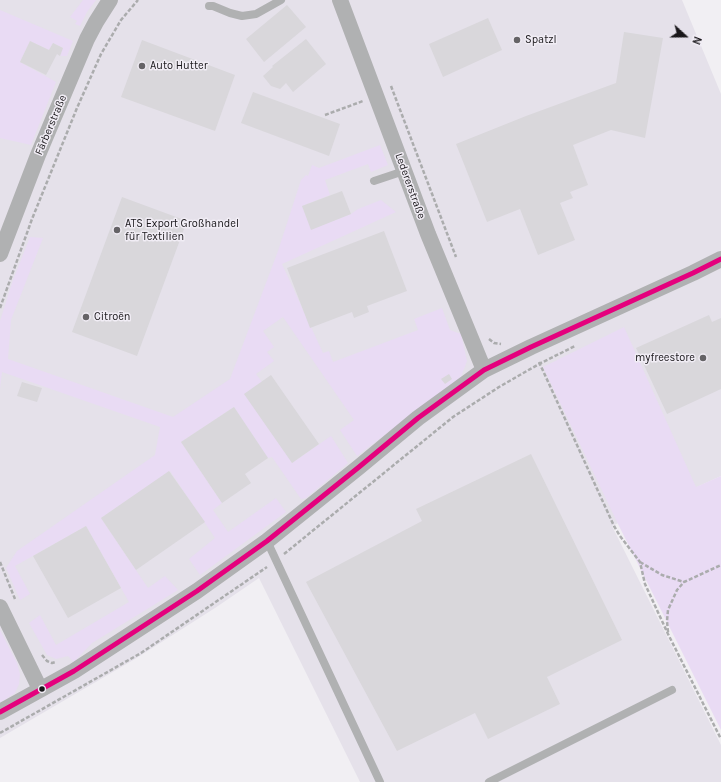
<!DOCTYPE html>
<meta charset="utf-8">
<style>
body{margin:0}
#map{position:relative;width:721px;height:782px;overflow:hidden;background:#f1eff3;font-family:Karla,sans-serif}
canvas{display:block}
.north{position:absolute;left:665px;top:16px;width:40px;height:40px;-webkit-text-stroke:3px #f1edf5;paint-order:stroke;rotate:111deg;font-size:11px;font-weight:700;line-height:16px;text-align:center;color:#19171a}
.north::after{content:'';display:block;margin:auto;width:14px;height:18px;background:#19171a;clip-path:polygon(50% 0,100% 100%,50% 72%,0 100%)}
</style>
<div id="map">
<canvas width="721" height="782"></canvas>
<div class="north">N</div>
</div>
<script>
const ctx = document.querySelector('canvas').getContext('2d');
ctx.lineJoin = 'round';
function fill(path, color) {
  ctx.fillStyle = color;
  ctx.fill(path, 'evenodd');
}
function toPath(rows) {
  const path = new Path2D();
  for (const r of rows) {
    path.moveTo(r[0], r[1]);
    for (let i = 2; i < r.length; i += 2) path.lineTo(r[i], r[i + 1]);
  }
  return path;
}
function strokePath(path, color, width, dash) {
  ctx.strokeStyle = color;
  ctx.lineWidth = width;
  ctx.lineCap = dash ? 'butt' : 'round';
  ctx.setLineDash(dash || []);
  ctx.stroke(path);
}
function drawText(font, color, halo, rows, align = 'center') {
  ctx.font = font + ' Karla,sans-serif';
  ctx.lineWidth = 3;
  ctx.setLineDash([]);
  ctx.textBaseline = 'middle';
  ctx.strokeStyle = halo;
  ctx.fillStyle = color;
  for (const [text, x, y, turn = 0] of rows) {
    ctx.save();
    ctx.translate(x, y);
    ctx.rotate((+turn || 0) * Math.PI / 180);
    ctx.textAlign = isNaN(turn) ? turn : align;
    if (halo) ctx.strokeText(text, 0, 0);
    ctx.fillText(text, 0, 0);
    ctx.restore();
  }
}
fill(toPath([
 [0,0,682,0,721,94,721,476,612,526,721,745,721,782,360,782,259,578,215,608,135,659,0,738]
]), '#e5e1ea');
fill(toPath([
 [83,0,96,0,87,12,80,26,75,24,77,21,70,17],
 [0,10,73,41,67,56,60,56,63,48,53,43,49,50,30,41,20,62,56,82,31,145,0,138],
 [380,145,388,165,371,172,368,164,325,180,330,195,302,206,312,229,351,214,358,209,381,200,396,212,282,264,323,353,329,351,333,362,418,330,414,319,442,308,450,330,461,334,467,361,461,377,357,456,340,430,354,420,283,317,263,331,274,347,267,352,274,361,256,374,262,382,292,463,331,436,348,463,306,498,301,499,272,457,268,458,234,407,181,442,222,503,213,510,228,532,276,498,286,512,200,575,189,559,215,538,170,471,101,518,148,588,165,576,178,590,92,643,74,662,68,656,56,659,47,655,29,623,40,615,56,645,129,602,86,526,15,566,30,594,20,600,6,568,17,551,155,455,160,427,2,372,0,388,0,321,13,280,30,237,43,238,11,320,8,359,173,417,230,379,278,251,301,180,306,175,308,176,312,165,319,168],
 [624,327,696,487,721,476,721,730,618,524,543,367],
 [0,630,17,663,20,674,19,684,15,693,0,703]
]), '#e9dbf4');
fill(toPath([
 [287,5,306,27,264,62,246,39],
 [488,18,502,50,443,77,429,44],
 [624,32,663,38,645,138,611,130,573,145,588,185,570,192,573,198,560,203,575,240,538,255,520,209,487,222,456,144,526,116,616,83],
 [306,39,326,64,293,92,286,83,280,89,271,86,263,76,273,67,272,66],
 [142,40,235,75,215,131,121,97],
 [30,41,49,50,53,43,63,48,60,56,57,54,46,75,20,62],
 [253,92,340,124,329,156,241,123],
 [342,191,351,214,311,230,302,206],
 [122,197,187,221,137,356,72,332],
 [384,231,407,291,367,306,369,312,354,318,352,312,310,328,287,268],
 [709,315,712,322,721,318,721,389,667,414,636,348],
 [449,374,452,379,445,384,441,379],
 [271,375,319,444,292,463,244,394],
 [22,382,42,388,37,402,17,396],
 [234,407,268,458,245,474,251,483,222,503,181,442],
 [531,454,622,640,547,677,560,704,488,739,475,713,397,751,306,582,422,521,416,509],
 [169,471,205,522,136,570,101,518],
 [86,526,121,588,68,618,33,556]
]), '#d9d7db');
strokePath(toPath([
 [391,86,456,257],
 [325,115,363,101],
 [0,308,32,219,77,108,101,54,121,20,138,0],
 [489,339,494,343,501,344],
 [539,362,614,526,620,536,640,562,645,584,668,634,721,739],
 [284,554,453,417,499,387,539,364,575,346],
 [0,562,15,599],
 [640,562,662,575,684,582],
 [668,632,667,621,668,610,677,590,684,582,721,565],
 [42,655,47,661,52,663,56,662],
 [0,733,141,653,267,567]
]), '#abacad', 2.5, [4, 2]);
strokePath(toPath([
 [209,6,213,6,230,13,242,16,256,14,281,0],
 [374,181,404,171],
 [267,541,380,782],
 [489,782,672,690]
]), '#b0b1b2', 8);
strokePath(toPath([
 [340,0,428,234,484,370],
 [0,254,38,155,87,39,96,22,110,0],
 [0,607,40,689],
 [0,712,74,671,197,591,267,541,359,467,418,418,484,370,531,347,693,273,721,259]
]), '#b0b1b2', 16);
strokePath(toPath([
 [0,712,74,671,197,591,267,541,359,467,418,418,484,370,531,347,693,273,721,259]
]), '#e5007d', 5);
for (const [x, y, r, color] of [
 [517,40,4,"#656366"],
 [142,66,4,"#656366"],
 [117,230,4,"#656366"],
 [86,317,4,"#656366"],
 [703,358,4,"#656366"],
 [42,689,3.5,"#19171a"]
]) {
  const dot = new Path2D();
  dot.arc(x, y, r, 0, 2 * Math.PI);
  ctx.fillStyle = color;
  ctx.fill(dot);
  strokePath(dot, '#f1edf5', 1.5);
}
drawText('11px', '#19171a', '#f1edf5', [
 ["Spatzl",525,40],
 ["Auto Hutter",150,66],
 ["ATS Export Großhandel",125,224],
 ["für Textilien",125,237],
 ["Citroën",94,317],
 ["myfreestore",695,358,"right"]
], 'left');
drawText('11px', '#19171a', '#f1edf5', [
 ["Färberstraße",51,125,-67],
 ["Ledererstraße",410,186,70]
]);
</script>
